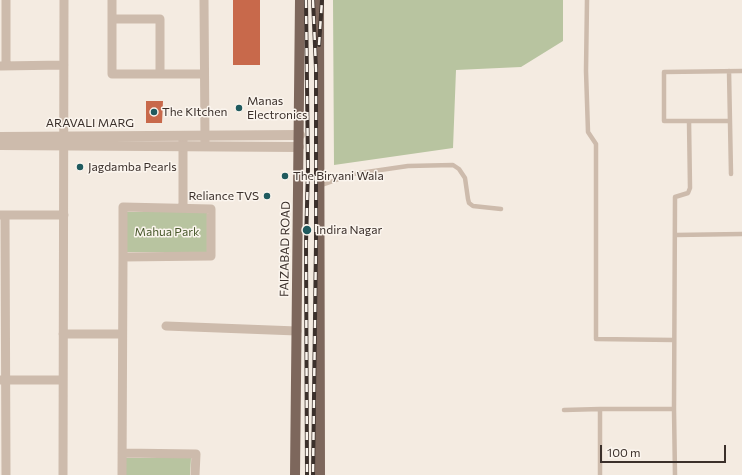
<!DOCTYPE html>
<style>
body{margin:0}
#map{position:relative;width:742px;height:475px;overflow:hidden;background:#f4ebe1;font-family:Commissioner,sans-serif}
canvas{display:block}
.scale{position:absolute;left:600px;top:445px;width:126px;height:18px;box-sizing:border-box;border:2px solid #3b302b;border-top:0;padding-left:5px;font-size:12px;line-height:14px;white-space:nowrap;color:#3b302b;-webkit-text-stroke:3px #fbf5ee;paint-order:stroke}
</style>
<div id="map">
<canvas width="742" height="475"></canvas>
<div class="scale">100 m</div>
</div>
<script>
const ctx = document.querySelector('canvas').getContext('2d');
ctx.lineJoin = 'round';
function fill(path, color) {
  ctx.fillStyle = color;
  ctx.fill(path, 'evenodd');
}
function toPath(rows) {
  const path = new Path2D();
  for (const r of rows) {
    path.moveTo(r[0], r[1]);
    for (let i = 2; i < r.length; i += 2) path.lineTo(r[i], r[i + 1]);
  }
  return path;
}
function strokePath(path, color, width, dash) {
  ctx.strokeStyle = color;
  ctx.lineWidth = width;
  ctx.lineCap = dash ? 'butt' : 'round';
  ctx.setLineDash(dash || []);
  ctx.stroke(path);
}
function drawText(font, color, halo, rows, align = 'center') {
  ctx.font = font + ' Commissioner,sans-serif';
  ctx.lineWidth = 3;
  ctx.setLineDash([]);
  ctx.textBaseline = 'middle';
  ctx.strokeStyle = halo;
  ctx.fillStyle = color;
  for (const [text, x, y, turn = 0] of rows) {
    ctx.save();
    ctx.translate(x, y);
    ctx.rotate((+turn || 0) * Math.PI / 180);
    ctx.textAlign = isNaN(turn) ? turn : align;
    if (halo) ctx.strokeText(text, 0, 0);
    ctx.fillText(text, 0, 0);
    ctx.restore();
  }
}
fill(toPath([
 [333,0,563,0,563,41,521,67,456,70,453,148,334,165],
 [126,212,207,212,207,252,126,252],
 [126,458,191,458,190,475,126,475]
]), '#b8c4a0');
fill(toPath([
 [233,0,260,0,260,65,233,65],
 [146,101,163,101,162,123,146,123]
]), '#c8694b');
strokePath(toPath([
 [587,0,586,71,588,132,596,144,596,339,674,340],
 [729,71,731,174],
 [730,121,664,121,664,72,742,71],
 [319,186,353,174,408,166,453,165,459,169,465,178,468,199,469,203,473,206,501,209],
 [675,235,742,234],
 [600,409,674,409],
 [564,410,600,409,600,475],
 [675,475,674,409,675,197,688,193,690,188,689,121]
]), '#cdbbac', 4.5);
strokePath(toPath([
 [6,0,6,66],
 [112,0,112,74,204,74],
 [204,0,205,142],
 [112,19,160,19,160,74],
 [1,66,64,65],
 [183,140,183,208],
 [0,215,64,215],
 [5,215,6,475],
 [166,326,297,331],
 [63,334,122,334],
 [1,380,63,380],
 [122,453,196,454,195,475],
 [63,475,64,0],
 [122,475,123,257,123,207,211,209,211,256,123,257]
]), '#cdbbac', 9);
strokePath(toPath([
 [0,137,300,135],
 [0,145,299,147]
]), '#cdbbac', 10);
strokePath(toPath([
 [319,0,320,475],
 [295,475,300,0]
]), '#7d675c', 10);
const rail = toPath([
 [306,0,308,169,306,243,307,475],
 [313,0,316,69,316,242,313,475],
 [319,45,322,0]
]);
strokePath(rail, '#3b302b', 4);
strokePath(rail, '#fbf5ee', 2.5, [8]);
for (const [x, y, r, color] of [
 [239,108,4,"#1f5a5e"],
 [154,112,4,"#1f5a5e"],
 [80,167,4,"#1f5a5e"],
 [285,176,4,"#1f5a5e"],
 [267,196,4,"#1f5a5e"],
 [307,230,5,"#1f5a5e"]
]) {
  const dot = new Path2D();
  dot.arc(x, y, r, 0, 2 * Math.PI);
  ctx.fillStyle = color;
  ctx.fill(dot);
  strokePath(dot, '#fbf5ee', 1.5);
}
drawText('12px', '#3b302b', '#fbf5ee', [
 ["Manas",247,101],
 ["Electronics",247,115],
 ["The KItchen",162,112],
 ["Jagdamba Pearls",88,167],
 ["The Biryani Wala",293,176],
 ["Reliance TVS",259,196,"right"],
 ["Indira Nagar",316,230]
], 'left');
drawText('12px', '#3b302b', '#fbf5ee', [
 ["ARAVALI MARG",90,123],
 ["FAIZABAD ROAD",285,249,-89]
]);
drawText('12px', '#4a5a2e', '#fbf5ee', [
 ["Mahua Park",167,232]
]);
</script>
